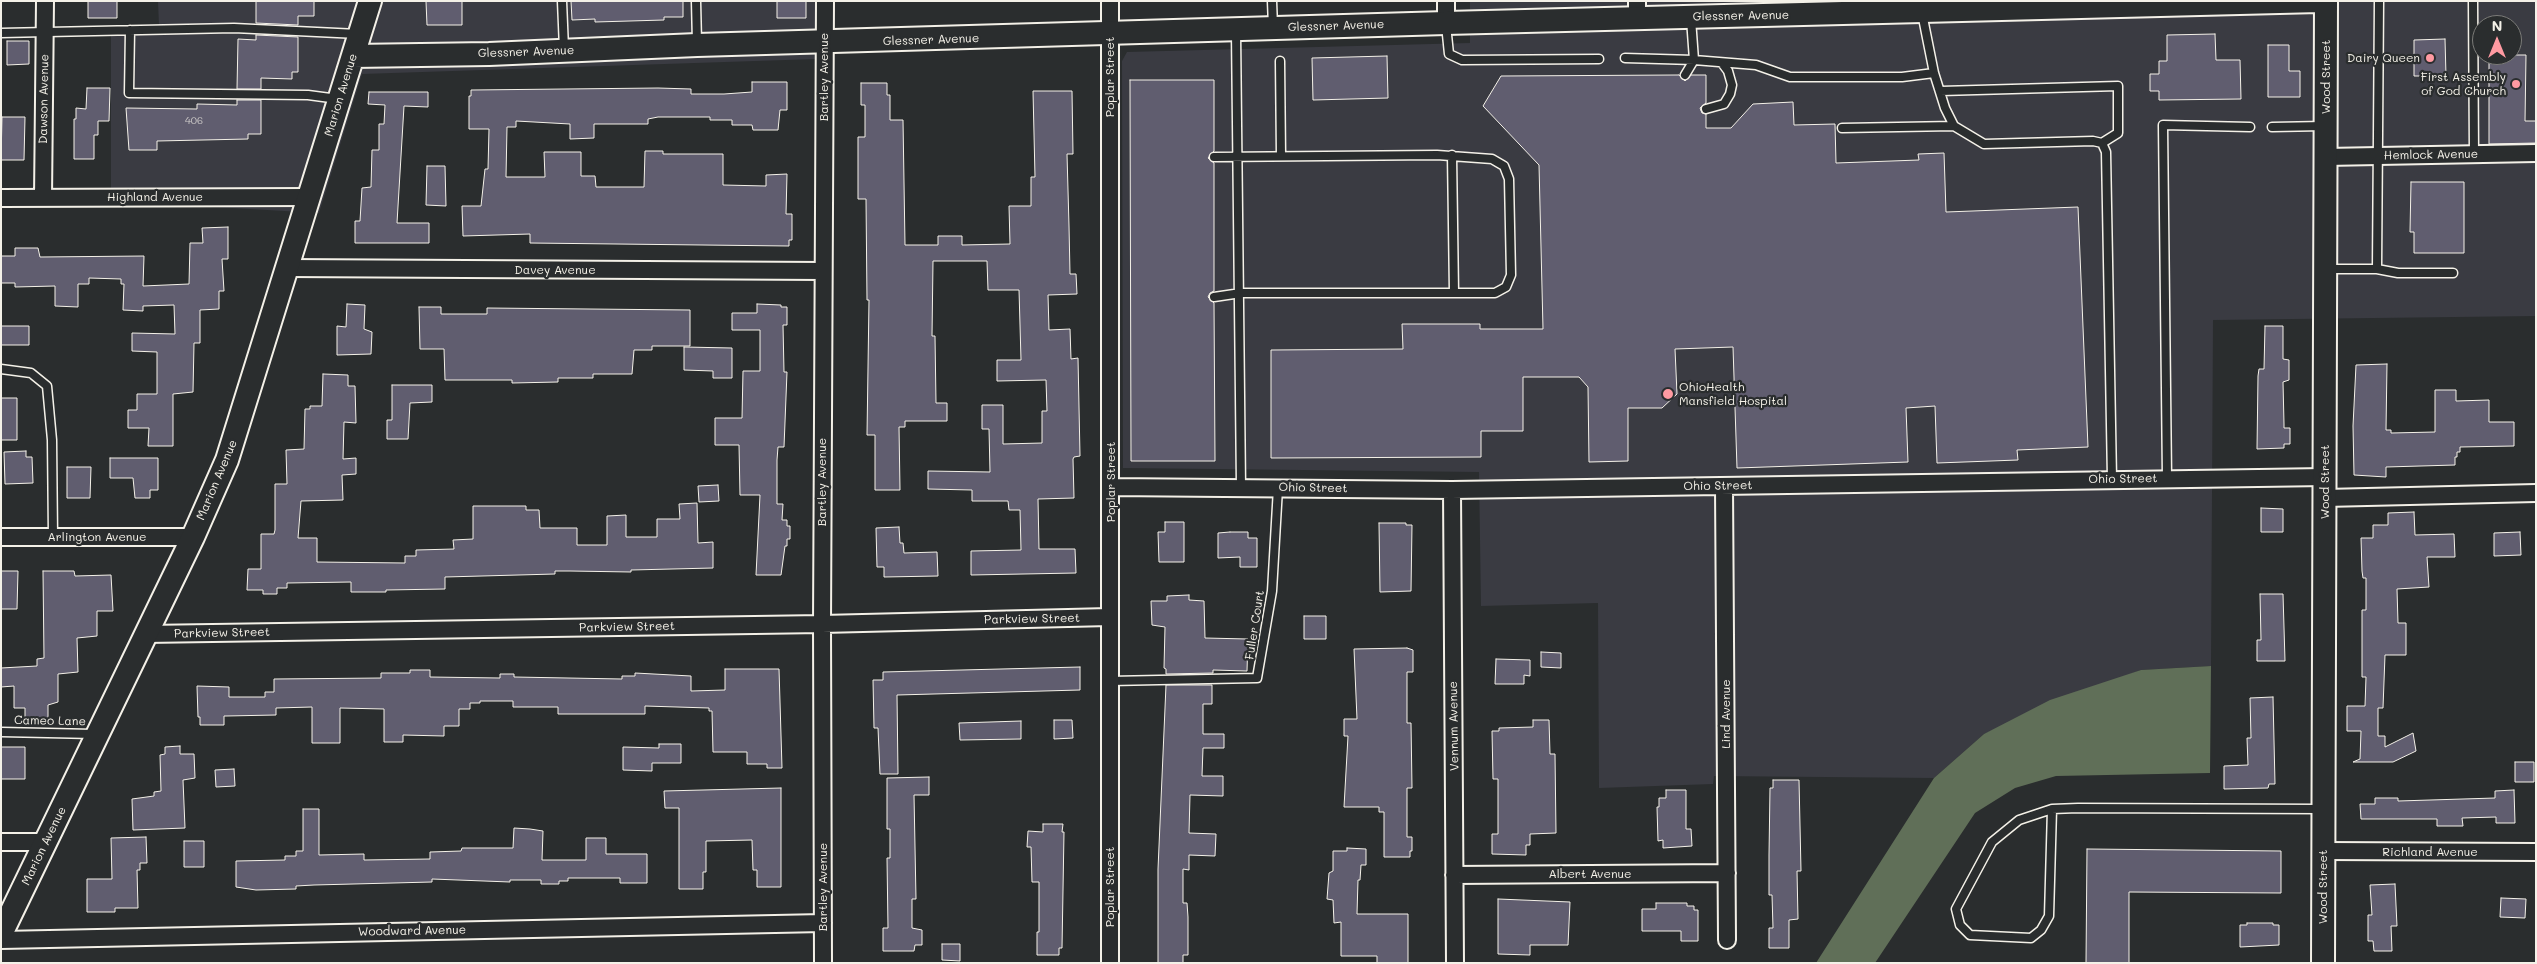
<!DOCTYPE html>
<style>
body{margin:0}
#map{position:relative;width:2537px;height:964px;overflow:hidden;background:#2a2d2e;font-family:Mali,sans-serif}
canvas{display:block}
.frame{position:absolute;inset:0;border:2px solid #f4f1e8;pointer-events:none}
.north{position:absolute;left:2472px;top:15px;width:50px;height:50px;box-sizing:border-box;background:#2a2d2e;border:1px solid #7b7b78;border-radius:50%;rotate:0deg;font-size:14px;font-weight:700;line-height:20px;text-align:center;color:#f4f1e8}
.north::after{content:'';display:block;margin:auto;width:18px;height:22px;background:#ff9aa2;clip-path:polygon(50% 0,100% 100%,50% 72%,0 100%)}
</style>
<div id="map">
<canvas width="2537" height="964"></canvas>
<div class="frame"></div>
<div class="north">N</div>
</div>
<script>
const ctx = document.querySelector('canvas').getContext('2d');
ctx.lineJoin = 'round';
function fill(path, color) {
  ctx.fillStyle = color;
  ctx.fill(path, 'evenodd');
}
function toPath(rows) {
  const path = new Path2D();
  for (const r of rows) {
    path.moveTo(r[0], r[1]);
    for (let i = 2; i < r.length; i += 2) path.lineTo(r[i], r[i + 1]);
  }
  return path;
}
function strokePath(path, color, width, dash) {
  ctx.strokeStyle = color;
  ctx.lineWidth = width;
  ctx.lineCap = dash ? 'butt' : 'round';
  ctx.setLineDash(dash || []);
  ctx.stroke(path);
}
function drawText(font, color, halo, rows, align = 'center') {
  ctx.font = font + ' Mali,sans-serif';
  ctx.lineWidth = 4.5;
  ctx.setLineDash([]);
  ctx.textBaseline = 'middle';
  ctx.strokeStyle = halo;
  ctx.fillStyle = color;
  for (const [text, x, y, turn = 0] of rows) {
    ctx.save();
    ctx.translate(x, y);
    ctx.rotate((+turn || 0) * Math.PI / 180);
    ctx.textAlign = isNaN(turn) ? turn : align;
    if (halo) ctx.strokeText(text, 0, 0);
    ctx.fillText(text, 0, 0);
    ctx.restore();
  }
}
fill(toPath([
 [158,1,819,1,816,59,362,74,319,213,111,201,111,28,159,26],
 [1470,1,2536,1,2536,316,2213,320,2211,666,2141,670,1984,734,1934,778,1714,776,1713,784,1599,788,1598,603,1481,606,1479,472,1123,468,1122,61,1127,52,1470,43],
 [2482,25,2512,25,2512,55,2482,55]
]), '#3a3b42');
fill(toPath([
 [2211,666,2210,773,2056,776,2015,788,1975,813,1875,963,1816,963,1934,778,1984,734,2050,700,2141,670]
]), '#606f58');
const building = toPath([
 [88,1,117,1,117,18,88,18,88,1],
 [256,1,314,1,314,16,298,16,298,25,256,23,256,1],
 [426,1,462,1,462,25,427,25,426,1],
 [571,1,683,1,683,17,664,17,664,20,595,22,595,19,572,20,571,1],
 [777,1,806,1,806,18,777,18,777,1],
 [2215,34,2216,60,2240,60,2241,99,2159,100,2159,91,2150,91,2150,74,2159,74,2159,61,2167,61,2167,35,2215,34],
 [256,35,298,37,298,72,292,72,292,79,261,78,261,89,237,89,238,39,256,40,256,35],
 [2445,39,2446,76,2414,76,2414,40,2445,39],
 [7,41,29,41,29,64,7,65,7,41],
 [2268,45,2289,45,2289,71,2300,71,2300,97,2268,97,2268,45],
 [2489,55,2526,55,2525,121,2536,121,2536,143,2489,144,2489,55],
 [1387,56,1388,98,1313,100,1312,58,1387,56],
 [1679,75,1685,81,1691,75,1706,75,1706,103,1700,108,1702,113,1706,114,1706,128,1731,128,1753,104,1793,102,1794,125,1835,124,1836,163,1919,160,1918,154,1944,153,1946,212,2078,207,2088,447,2017,450,2018,460,1937,463,1935,406,1906,408,1908,462,1737,468,1733,347,1675,349,1677,394,1662,408,1628,408,1628,461,1589,462,1588,387,1579,377,1523,377,1523,431,1481,431,1481,457,1271,458,1271,350,1403,349,1402,324,1480,324,1480,329,1543,329,1539,165,1483,106,1501,76,1679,75],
 [1130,80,1214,80,1214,151,1208,158,1214,163,1214,291,1210,293,1208,297,1214,303,1215,461,1131,461,1130,80],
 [752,82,787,82,787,110,780,110,778,130,753,130,752,125,732,125,732,120,710,120,710,117,658,117,648,119,648,124,594,124,594,138,570,139,570,124,516,121,516,127,507,127,506,177,545,177,544,152,581,152,581,176,595,176,596,187,644,187,645,151,663,151,663,154,723,154,723,185,766,186,766,175,787,174,786,214,792,214,792,240,789,240,789,246,530,243,530,234,463,236,462,206,481,206,485,169,488,169,489,129,469,129,469,96,471,96,471,90,658,88,691,89,691,94,724,94,752,92,752,82],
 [861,83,887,83,887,95,890,95,890,120,903,120,905,245,938,245,938,236,962,236,962,245,1010,244,1009,206,1031,206,1031,177,1035,177,1033,91,1072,91,1073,154,1067,154,1069,226,1070,274,1076,274,1077,294,1048,295,1049,330,1070,329,1071,359,1078,358,1080,456,1074,457,1073,459,1074,498,1038,499,1039,549,1075,549,1076,573,971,575,971,551,1021,550,1020,510,1009,510,1008,501,972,501,972,490,928,489,928,471,990,472,989,429,982,429,982,405,1003,405,1003,444,1042,443,1042,411,1047,411,1046,380,997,381,997,360,1021,360,1019,290,988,290,987,261,933,261,932,336,935,336,936,403,947,403,947,421,905,421,905,427,899,427,900,490,875,490,875,435,867,435,869,300,867,300,866,199,858,199,858,137,865,137,865,105,861,105,861,83],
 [87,88,110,88,109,121,98,121,98,135,94,135,94,159,74,159,74,119,76,119,76,108,86,109,87,88],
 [369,92,428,92,428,107,404,106,397,223,429,223,429,243,355,243,355,221,360,221,362,188,371,187,372,150,379,150,379,124,384,124,385,105,368,104,369,92],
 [237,100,261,100,261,134,248,134,248,139,157,141,157,150,129,150,126,108,197,109,197,104,237,105,237,100],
 [2,117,25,117,24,160,1,160,2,117],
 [427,166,445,166,446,206,426,205,427,166],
 [2411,182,2464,182,2464,253,2414,253,2414,232,2410,232,2411,182],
 [228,227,228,259,222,259,224,291,219,291,219,309,200,310,200,343,194,343,193,392,173,394,173,446,148,446,149,428,128,428,128,410,137,410,137,394,157,394,157,352,132,351,132,333,175,334,174,305,143,306,143,311,123,310,124,284,121,284,121,279,89,278,89,284,78,284,78,307,55,306,55,286,15,287,15,283,1,283,1,256,15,256,15,248,38,248,40,257,144,256,143,286,189,284,190,243,203,243,202,228,228,227],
 [347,304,365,305,364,329,372,332,371,354,337,355,337,326,346,327,347,304],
 [757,304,781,305,781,307,787,307,787,325,783,325,784,372,787,372,784,447,778,447,777,460,777,504,783,504,782,520,787,520,787,526,790,526,790,539,787,539,787,546,785,546,781,575,756,575,760,495,740,495,739,445,715,445,715,418,742,418,743,371,760,371,760,330,732,330,732,313,757,313,757,304],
 [419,307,441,307,441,314,487,314,487,308,690,310,690,346,652,346,652,350,634,350,632,374,593,374,593,378,558,378,558,382,512,383,512,380,445,380,444,349,420,349,419,307],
 [1,326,29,326,29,345,1,345,1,326],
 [2265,326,2283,326,2283,359,2289,360,2289,380,2283,382,2284,424,2284,428,2290,428,2290,444,2284,444,2284,448,2257,449,2258,376,2259,369,2264,369,2265,326],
 [684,347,732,348,732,378,713,378,713,371,684,370,684,347],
 [2387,364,2386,430,2391,430,2391,433,2435,432,2435,390,2456,390,2456,401,2489,400,2489,422,2514,422,2514,446,2460,447,2460,452,2457,452,2457,457,2455,457,2455,465,2386,467,2386,477,2354,475,2353,426,2356,365,2387,364],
 [323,374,348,375,348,386,355,386,356,423,344,422,343,459,356,458,356,474,342,475,343,500,301,501,298,538,317,538,317,562,405,563,405,556,416,556,416,550,454,549,453,540,473,539,473,506,526,506,526,510,539,510,540,528,577,528,577,545,607,545,607,516,626,515,626,537,657,537,657,519,680,519,679,504,697,503,698,543,713,542,713,568,631,570,631,572,570,571,555,571,555,574,445,577,445,589,386,590,386,592,351,592,351,582,287,583,287,588,277,588,277,594,263,594,263,590,247,590,248,569,261,569,261,534,274,534,275,530,275,484,287,484,286,450,304,449,305,409,310,409,310,406,322,406,323,374],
 [392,385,432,385,432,402,410,403,408,439,387,439,387,420,392,420,392,385],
 [1,398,17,398,17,440,1,440,1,398],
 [26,451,26,457,32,457,33,483,5,484,4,452,26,451],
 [110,458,158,458,158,490,150,490,150,498,135,498,133,478,110,478,110,458],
 [67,467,91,467,90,498,67,498,67,467],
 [718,485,719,501,699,502,698,486,718,485],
 [2261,508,2283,509,2283,532,2261,532,2261,508],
 [2414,512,2415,535,2454,534,2455,557,2427,557,2429,587,2397,589,2398,623,2406,623,2406,655,2385,655,2383,708,2378,708,2378,736,2385,736,2385,747,2413,733,2416,751,2393,762,2353,762,2360,759,2361,731,2347,731,2347,706,2365,706,2366,677,2362,677,2362,610,2366,610,2366,578,2363,578,2362,571,2361,538,2373,538,2373,525,2388,525,2388,513,2414,512],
 [1165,522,1184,522,1184,562,1159,562,1158,532,1165,532,1165,522],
 [1379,523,1406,523,1406,525,1412,525,1411,591,1380,592,1379,523],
 [899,527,900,543,903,543,904,553,937,552,938,576,884,577,884,567,877,567,876,528,899,527],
 [1230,532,1248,532,1248,538,1257,538,1257,567,1240,567,1240,557,1218,558,1218,533,1230,532],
 [2520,532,2521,555,2494,556,2494,533,2520,532],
 [1,571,18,571,17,609,1,609,1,571],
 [43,571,74,571,75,576,111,575,113,611,97,611,97,636,77,638,78,672,58,674,58,702,48,705,48,724,30,724,30,719,25,719,25,708,14,708,14,686,1,687,1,668,37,666,37,659,44,658,43,571],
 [2260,594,2283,594,2285,661,2257,661,2257,640,2261,640,2260,594],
 [1189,595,1189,600,1204,601,1205,638,1248,639,1247,671,1213,670,1213,673,1166,674,1166,669,1164,668,1165,627,1152,625,1151,601,1167,601,1167,596,1189,595],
 [1304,616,1326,616,1326,639,1304,639,1304,616],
 [1407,648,1413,650,1413,672,1407,672,1407,723,1411,723,1412,788,1407,788,1407,837,1412,837,1412,851,1410,851,1410,857,1384,857,1384,812,1379,812,1379,807,1344,807,1348,736,1344,736,1344,719,1357,719,1354,649,1407,648],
 [1541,652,1561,653,1561,668,1541,667,1541,652],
 [1496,659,1530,660,1530,676,1524,675,1524,684,1495,684,1496,659],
 [1080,667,1080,690,897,695,898,774,880,774,878,728,874,728,873,680,883,680,883,672,1080,667],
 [725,669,779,669,782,768,767,768,767,764,747,764,747,752,713,752,712,711,709,711,709,708,645,706,645,714,558,714,558,707,513,707,513,701,480,701,480,703,470,703,470,709,459,709,459,726,444,726,444,736,403,735,403,742,384,742,384,709,340,708,340,743,312,743,312,707,276,708,276,715,226,716,224,716,224,725,200,725,200,717,198,717,197,686,229,687,229,697,265,697,265,692,274,692,274,679,381,678,381,673,410,673,410,670,430,670,430,677,500,678,500,674,514,674,514,677,622,679,622,676,635,676,635,673,691,676,691,691,725,690,725,669],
 [1166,685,1212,685,1212,704,1203,704,1203,734,1224,734,1224,748,1203,748,1202,776,1223,776,1223,796,1190,795,1189,833,1216,834,1215,856,1189,855,1189,870,1183,869,1183,903,1187,903,1188,917,1188,955,1183,955,1183,963,1158,963,1158,869,1166,685],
 [2273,697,2275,784,2269,784,2268,788,2224,789,2224,766,2248,765,2247,738,2251,738,2250,698,2273,697],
 [1054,720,1072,720,1073,738,1054,739,1054,720],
 [1533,720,1549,720,1550,754,1555,754,1556,833,1530,834,1530,845,1526,845,1526,855,1492,854,1492,834,1498,834,1498,779,1493,779,1492,731,1499,731,1499,728,1533,727,1533,720],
 [1021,721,1021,739,960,740,959,723,1021,721],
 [659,744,681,744,681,763,652,763,652,771,623,770,623,747,659,748,659,744],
 [180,746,180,754,194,754,195,778,183,780,185,828,133,830,132,799,154,796,154,792,161,791,160,755,165,754,165,747,180,746],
 [1,747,25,747,25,779,1,779,1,747],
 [2515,762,2534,762,2534,782,2515,782,2515,762],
 [234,769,235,786,216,787,215,770,234,769],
 [929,777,929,795,914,795,916,899,912,899,912,928,922,930,922,945,915,945,914,951,883,951,883,928,888,928,887,858,890,858,890,829,887,829,887,778,929,777],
 [1773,780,1799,780,1801,871,1797,871,1798,919,1789,920,1789,948,1769,948,1769,928,1773,928,1772,895,1769,895,1769,855,1770,788,1773,788,1773,780],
 [781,788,781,887,757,887,757,870,753,870,752,840,706,841,706,872,703,872,703,889,679,889,679,808,665,808,664,791,781,788],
 [1666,790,1686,790,1686,829,1691,829,1692,846,1663,848,1663,840,1658,841,1657,807,1659,807,1659,798,1666,798,1666,790],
 [2514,790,2515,823,2496,823,2496,817,2462,818,2463,826,2437,826,2437,819,2361,819,2360,804,2375,804,2375,798,2398,798,2398,801,2495,798,2495,791,2514,790],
 [303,809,319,809,319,855,364,854,364,860,430,859,430,852,461,851,462,848,513,848,514,828,530,829,543,831,542,860,586,860,586,838,606,838,606,854,647,854,647,883,620,883,620,878,568,878,568,881,559,881,559,884,541,884,541,880,510,880,510,882,432,879,432,882,314,885,296,886,296,889,256,890,236,887,236,861,285,860,285,856,296,856,296,851,303,851,303,809],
 [1043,824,1063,824,1062,832,1064,832,1062,948,1059,948,1059,955,1037,955,1037,932,1039,932,1039,882,1032,882,1031,847,1027,847,1028,831,1043,832,1043,824],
 [146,837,147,863,140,863,140,870,137,870,138,908,115,908,115,912,87,912,87,879,112,879,111,838,146,837],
 [184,841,204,841,204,867,184,867,184,841],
 [1347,848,1366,849,1366,865,1361,865,1360,880,1358,880,1357,914,1408,914,1408,963,1377,963,1377,956,1341,956,1341,922,1334,923,1333,900,1327,899,1329,873,1333,871,1333,851,1347,851,1347,848],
 [2087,849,2281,851,2281,893,2129,892,2129,963,2086,963,2087,849],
 [2395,884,2397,926,2391,926,2392,951,2374,951,2373,941,2368,941,2368,915,2372,915,2370,885,2395,884],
 [2501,898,2526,899,2525,918,2500,917,2501,898],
 [1498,899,1570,902,1568,945,1530,945,1530,955,1498,954,1498,899],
 [1656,903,1687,903,1687,906,1694,906,1694,910,1698,910,1698,941,1681,941,1681,931,1642,931,1642,909,1656,909,1656,903],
 [2247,923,2273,923,2273,925,2279,925,2279,945,2240,947,2240,925,2247,925,2247,923],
 [942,944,960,944,960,961,942,960,942,944]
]);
fill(building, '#605d6f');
strokePath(building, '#f4f1e8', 1);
const lane = toPath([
 [562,1,564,49],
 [696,1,697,43],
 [1272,1,1273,27],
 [2473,1,2474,155],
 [1922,13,1934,73,1945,108,1954,126,1984,144,2093,141,2102,143,2106,152,2112,479],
 [1691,19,1694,60,1756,65,1790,77,1902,77,1934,73],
 [1446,25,1449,54,1462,60,1599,59],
 [130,30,129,93,308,95,338,99],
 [1236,32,1241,487],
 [1,33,234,28,358,34],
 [1625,58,1694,60,1685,75],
 [1280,61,1281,156],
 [1941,91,2118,86,2118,133,2102,143],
 [1706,109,1724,104,1730,94,1732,85,1728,71,1722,63],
 [2272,127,2324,126],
 [1842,128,1954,126],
 [1452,155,1454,293],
 [1214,157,1437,155,1492,159,1504,166,1509,179,1511,275,1506,287,1495,293,1241,293,1214,297],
 [2328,269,2377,269,2398,273,2453,273],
 [2377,269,2379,1],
 [1,369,31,373,47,386,52,440,53,537],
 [2167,478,2163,125,2250,127],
 [1110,681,1257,678,1272,591,1278,488],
 [1,732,94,734],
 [2052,809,2049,916,2041,930,2031,938,1970,935,1960,925,1956,909,1992,842,2019,820,2052,809,2078,808,2321,809]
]);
const street = toPath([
 [1110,1,1110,963],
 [1637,1,1637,18],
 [1446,23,1446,1],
 [2326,157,2536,153],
 [1,198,310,197],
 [43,198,45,1],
 [287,268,823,271],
 [1111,487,1452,490,2325,477],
 [1724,487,1727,940],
 [1452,490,1455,963],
 [2325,498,2536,493],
 [1,537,193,537],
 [145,634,822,624,1109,617],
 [1,842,46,842],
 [2324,851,2536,852],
 [1454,875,1727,873],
 [1,940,823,923],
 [823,963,822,624,825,1]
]);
const secondary = toPath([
 [353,56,489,54,697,45,1446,23,2319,1],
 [1,934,193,537,227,460,370,1],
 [2323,963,2326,1]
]);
strokePath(lane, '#f4f1e8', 11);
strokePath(street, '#f4f1e8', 20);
strokePath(secondary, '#f4f1e8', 26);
strokePath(lane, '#2a2d2e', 8);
strokePath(street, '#2a2d2e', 16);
strokePath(secondary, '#2a2d2e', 22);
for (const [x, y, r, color] of [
 [2430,58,5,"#ff9aa2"],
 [2516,84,5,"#ff9aa2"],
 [1668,394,6,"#ff9aa2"]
]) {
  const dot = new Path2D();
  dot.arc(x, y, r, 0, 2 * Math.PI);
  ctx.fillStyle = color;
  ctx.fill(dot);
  strokePath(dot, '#2a2d2e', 2);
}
drawText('10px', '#cfccca', null, [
 ["406",194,121]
]);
drawText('12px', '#f4f1e8', '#2a2d2e', [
 ["Glessner Avenue",1741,16,-1],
 ["Glessner Avenue",1336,26,-2],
 ["Glessner Avenue",931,40,-2],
 ["Glessner Avenue",526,52,-2],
 ["Bartley Avenue",824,77,-90],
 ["Poplar Street",1110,77,-90],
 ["Wood Street",2326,77,-90],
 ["Marion Avenue",341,95,-73],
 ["Dawson Avenue",44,99,-89],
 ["Hemlock Avenue",2431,155,-1],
 ["Highland Avenue",155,197],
 ["Davey Avenue",555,270],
 ["Ohio Street",2123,479,-1],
 ["Marion Avenue",217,480,-67],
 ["Bartley Avenue",822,482,-90],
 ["Poplar Street",1111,482,-90],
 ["Wood Street",2325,482,-90],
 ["Ohio Street",1718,486,-1],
 ["Ohio Street",1313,488,1],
 ["Arlington Avenue",97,537],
 ["Parkview Street",1032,619,-1],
 ["Fuller Court",1255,625,-81],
 ["Parkview Street",627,627,-1],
 ["Parkview Street",222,633,-1],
 ["Lind Avenue",1726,714,-90],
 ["Cameo Lane",50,721,1],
 ["Vennum Avenue",1454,726,-91],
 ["Marion Avenue",44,846,-64],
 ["Richland Avenue",2430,852],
 ["Albert Avenue",1590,874],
 ["Bartley Avenue",823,887,-90],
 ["Poplar Street",1110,887,-90],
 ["Wood Street",2323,887,-90],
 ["Woodward Avenue",412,931,-1]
]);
drawText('12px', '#f4f1e8', '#2a2d2e', [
 ["Dairy Queen",2420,58],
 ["First Assembly",2506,77],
 ["of God Church",2506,91],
 ["OhioHealth",1679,387,"left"],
 ["Mansfield Hospital",1679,401,"left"]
], 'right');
</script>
